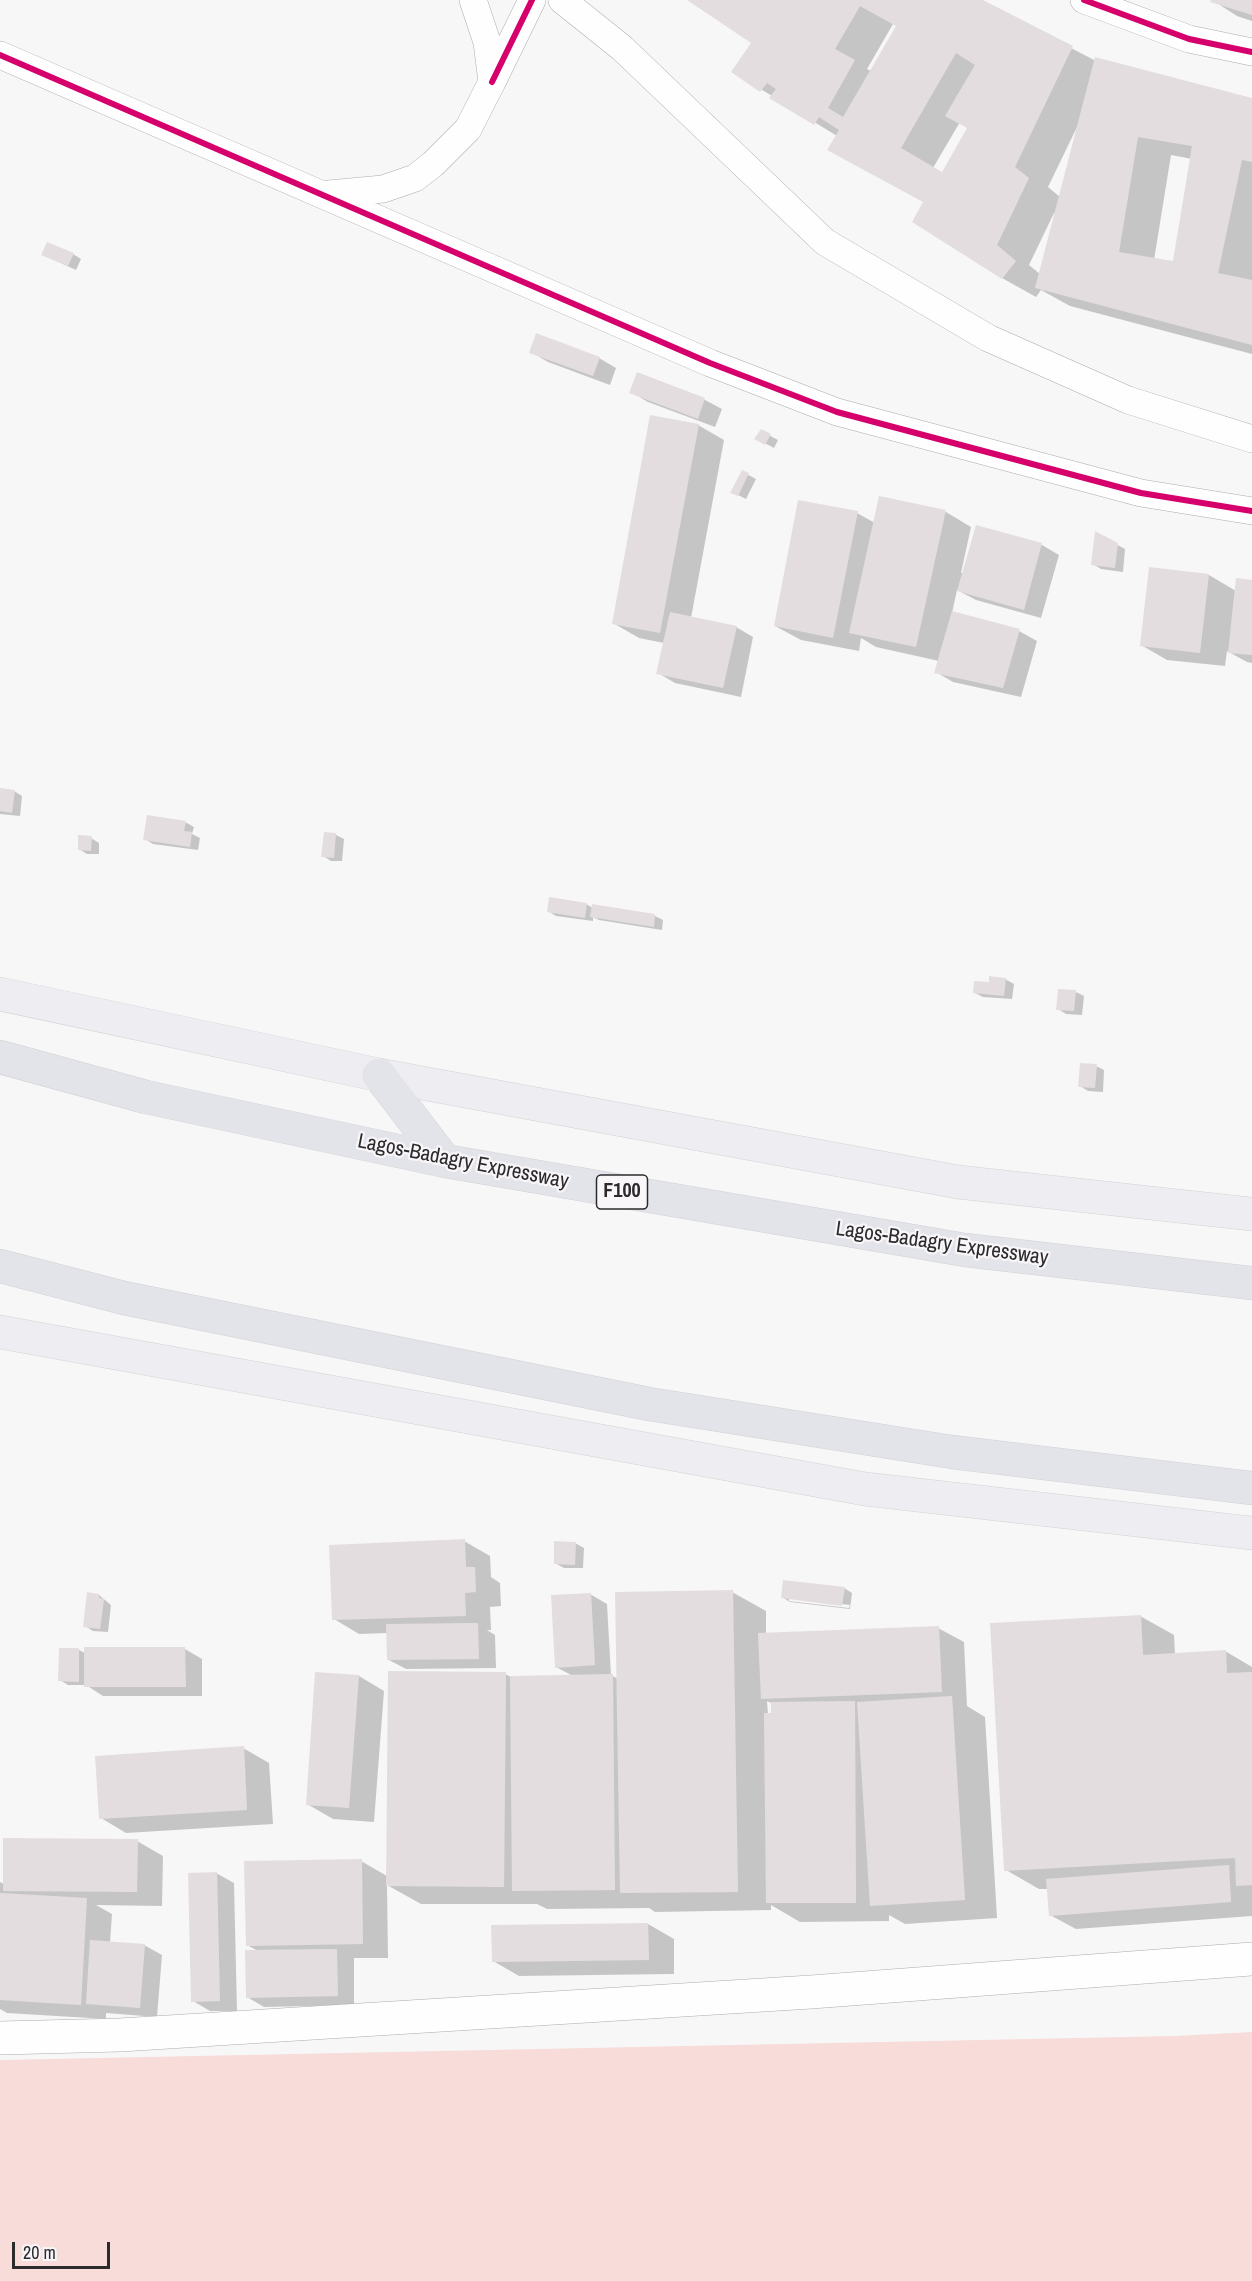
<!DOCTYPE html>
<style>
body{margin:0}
#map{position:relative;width:1252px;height:2281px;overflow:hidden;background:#f8f7f8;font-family:"Archivo Narrow",sans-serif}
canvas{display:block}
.scale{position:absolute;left:12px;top:2242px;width:98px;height:27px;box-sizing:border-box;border:3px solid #2c2b2c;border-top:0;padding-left:8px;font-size:18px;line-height:21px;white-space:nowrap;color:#2c2b2c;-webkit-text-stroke:4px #f9f6f9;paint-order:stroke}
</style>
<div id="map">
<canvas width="1252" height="2281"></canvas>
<div class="scale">20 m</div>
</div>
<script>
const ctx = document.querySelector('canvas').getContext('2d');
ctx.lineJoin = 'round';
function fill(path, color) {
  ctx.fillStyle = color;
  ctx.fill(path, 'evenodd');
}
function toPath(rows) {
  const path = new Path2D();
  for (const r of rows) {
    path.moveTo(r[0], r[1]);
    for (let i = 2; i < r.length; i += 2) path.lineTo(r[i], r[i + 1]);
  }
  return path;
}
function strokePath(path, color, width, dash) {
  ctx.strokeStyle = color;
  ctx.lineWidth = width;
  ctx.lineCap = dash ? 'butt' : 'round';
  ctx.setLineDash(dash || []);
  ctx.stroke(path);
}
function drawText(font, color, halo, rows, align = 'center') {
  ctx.font = font + ' "Archivo Narrow",sans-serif';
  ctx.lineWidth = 4.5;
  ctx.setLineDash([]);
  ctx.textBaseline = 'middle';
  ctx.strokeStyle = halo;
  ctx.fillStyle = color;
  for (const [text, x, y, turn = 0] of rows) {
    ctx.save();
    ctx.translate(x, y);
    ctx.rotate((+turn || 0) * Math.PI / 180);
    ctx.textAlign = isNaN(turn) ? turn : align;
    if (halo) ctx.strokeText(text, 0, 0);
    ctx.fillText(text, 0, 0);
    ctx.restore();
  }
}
fill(toPath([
 [1252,2032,1252,2281,0,2281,0,2060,1175,2036]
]), '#f7dcda');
fill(toPath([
 [690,0,979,0,1096,61,1252,99,1252,354,1070,306,1041,290,1036,297,1002,278,924,202,837,136,733,72,753,43],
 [893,24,897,26,871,71,867,69],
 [960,122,969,128,943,174,933,168],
 [1078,125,1060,197,1048,187],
 [1171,155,1192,159,1175,263,1154,260],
 [1054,213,1056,213,1040,274,1029,265],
 [1212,0,1252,0,1252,21,1237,16],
 [73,254,81,259,76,270,43,255],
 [531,352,599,358,616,368,610,385,548,362],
 [638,374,705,400,722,409,715,427,648,402,631,392],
 [698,425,724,440,691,618,736,627,753,637,741,697,675,683,658,673,664,643,639,638,613,623],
 [761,431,778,440,774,448,757,439],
 [743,472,756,479,746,499,732,492],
 [880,497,946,512,971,527,961,573,964,573,977,527,1042,545,1059,555,1041,618,976,600,957,590,952,613,1019,631,1037,641,1021,697,953,682,936,672,939,661,876,647,861,638,859,651,801,640,775,626,857,513,875,523],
 [1097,534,1125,549,1123,572,1101,569,1093,564],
 [1209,575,1236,591,1252,581,1252,663,1247,662,1227,651,1225,666,1167,660,1141,645],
 [0,790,14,791,22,796,20,816,0,814],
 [185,822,194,827,192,834,200,838,198,850,153,844,145,839],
 [325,834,336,835,344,839,342,861,331,861,323,856],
 [91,838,99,843,99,854,87,854,79,849],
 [586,904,593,908,593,906,655,916,663,920,662,930,599,920,593,917,593,921,556,916,548,911],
 [1005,979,1014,984,1012,999,983,997,975,993,990,984],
 [1076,992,1084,996,1082,1015,1066,1014,1058,1009],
 [1096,1066,1104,1070,1103,1092,1088,1091,1080,1086],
 [464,1541,490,1556,491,1577,500,1583,501,1606,490,1607,491,1630,487,1630,495,1635,496,1668,406,1669,389,1660,388,1633,359,1634,334,1619],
 [575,1543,584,1548,583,1568,564,1568,555,1563],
 [844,1588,852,1593,850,1609,790,1602,782,1597],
 [789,1598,850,1605,849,1608,789,1601],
 [732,1592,766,1611,766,1635,938,1628,964,1642,967,1706,985,1717,997,1918,905,1924,889,1915,889,1921,800,1922,771,1905,771,1910,655,1912,649,1908,547,1909,537,1904,421,1904,387,1885,388,1958,354,1958,354,2005,264,2007,247,1997,258,1951,247,1945,361,1861,387,1876,505,1674,511,1677,573,1676,556,1667,590,1594,607,1604,611,1675,618,1679],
 [767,1701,773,1704,773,1714,768,1714],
 [99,1595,111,1605,108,1632,93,1631,85,1626],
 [1140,1616,1174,1635,1175,1654,1225,1651,1252,1667,1252,1916,1076,1929,1050,1915,1048,1889,1039,1889,1006,1870],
 [185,1649,202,1659,202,1696,103,1696,86,1685,68,1685,60,1680,79,1650,85,1653],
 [359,1676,384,1691,374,1822,333,1819,307,1804],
 [243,1748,269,1763,273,1824,126,1833,101,1818],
 [137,1841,163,1856,162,1906,96,1905,112,1914,110,1943,144,1945,162,1955,157,2017,106,2013,106,2019,7,2013,0,2009,0,1882,4,1884],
 [216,1873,234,1883,237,2011,210,2011,193,2001],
 [648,1924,674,1939,674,1974,519,1976,493,1961]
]), '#0003');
fill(toPath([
 [687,0,983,0,1073,46,1015,167,1029,178,997,245,1016,261,1002,279,912,222,923,202,827,150,839,130,819,117,814,125,769,98,776,89,767,83,760,92,731,72,751,43],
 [860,6,896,26,843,117,828,108,855,60,835,49],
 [956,53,975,65,945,116,967,128,942,172,901,148],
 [1211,0,1252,0,1252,15,1210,2],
 [1095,57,1252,98,1252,162,1242,160,1218,273,1252,280,1252,345,1035,288],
 [1138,137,1192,146,1173,261,1119,252],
 [47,242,74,253,68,266,41,255],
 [536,333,600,357,593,376,529,353],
 [637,372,705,398,698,419,629,393],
 [650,415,699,424,660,633,612,624],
 [761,429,771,434,765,445,754,439],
 [742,470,749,473,738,496,730,493],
 [879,496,946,510,916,647,849,633],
 [798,500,858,511,833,638,774,626],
 [976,525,1042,543,1024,610,957,591],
 [1095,531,1118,543,1115,568,1091,565],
 [1149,567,1209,574,1200,653,1140,646],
 [1236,578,1252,580,1252,655,1228,653],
 [952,611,1020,629,1003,688,934,673],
 [670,612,737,626,723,688,656,674],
 [0,788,15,790,12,813,0,811],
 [147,815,186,821,184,831,192,832,190,847,143,840],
 [324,832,336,833,334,858,321,857],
 [78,835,92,836,91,851,78,850],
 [549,897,587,903,585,918,547,912],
 [592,904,655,914,654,927,590,917],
 [989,976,1006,978,1004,996,973,993,974,981,989,982],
 [1058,989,1076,990,1074,1011,1056,1010],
 [1080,1063,1097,1064,1095,1088,1078,1087],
 [465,1539,466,1567,475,1567,476,1592,465,1593,466,1616,332,1620,329,1545],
 [554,1541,576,1542,575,1565,554,1564],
 [783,1580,845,1587,842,1606,781,1598],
 [733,1590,738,1892,620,1893,615,1592],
 [87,1592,99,1594,99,1598,104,1599,100,1629,83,1627],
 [591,1593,595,1665,555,1668,551,1595],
 [1141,1615,1143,1655,1226,1650,1227,1673,1252,1672,1252,1885,1236,1886,1235,1858,1004,1871,990,1623],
 [478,1623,479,1659,387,1660,386,1624],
 [939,1626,942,1692,761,1699,758,1633],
 [84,1647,185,1647,186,1687,84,1687],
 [59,1648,79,1648,79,1682,58,1681],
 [388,1671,506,1672,504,1887,386,1886],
 [315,1672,359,1675,349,1808,306,1805],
 [613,1674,615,1890,512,1891,510,1676],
 [952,1696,965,1900,870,1906,857,1702],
 [855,1701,856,1903,766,1903,764,1713,771,1713,771,1702],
 [244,1746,247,1810,99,1819,95,1756],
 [3,1838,138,1839,137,1892,3,1891],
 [362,1859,363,1944,246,1946,244,1861],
 [1229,1865,1231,1902,1049,1916,1046,1879],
 [217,1872,220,2001,191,2002,188,1873],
 [0,1893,87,1898,81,2005,0,2000],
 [648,1923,649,1960,492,1962,491,1925],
 [90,1940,145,1944,140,2008,86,2004],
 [337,1949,338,1996,246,1998,245,1950]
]), '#e4dde0');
const minor = toPath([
 [562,0,622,48,825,242,988,338,1128,400,1252,439],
 [1084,0,1189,39,1252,52],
 [0,55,710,363,837,412,1141,493,1252,511],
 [492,82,532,0],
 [329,194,383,189,415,178,433,164,468,129,492,82,487,42,473,0]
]);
const secondary = toPath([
 [0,2038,120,2035,811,1992,1252,1959]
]);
const primary = toPath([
 [0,994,379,1075,958,1182,1252,1214],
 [0,1332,865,1489,1252,1533]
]);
const motorway = toPath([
 [0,1057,146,1097,445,1161,965,1250,1252,1283],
 [379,1075,445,1161],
 [0,1266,124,1298,649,1404,952,1452,1252,1488]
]);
strokePath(minor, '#adacad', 28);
strokePath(secondary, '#adacad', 34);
strokePath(primary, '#d2d1d2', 34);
strokePath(motorway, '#d2d1d2', 34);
strokePath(minor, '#fefefe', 27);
strokePath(secondary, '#fefefe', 33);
strokePath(primary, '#eeeef2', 33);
strokePath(motorway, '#e3e3ea', 33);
strokePath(toPath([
 [1084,0,1189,39,1252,52],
 [0,55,710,363,837,412,1141,493,1252,511],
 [492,82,532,0]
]), '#d6006c', 6);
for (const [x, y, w] of [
 [622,1192,51]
]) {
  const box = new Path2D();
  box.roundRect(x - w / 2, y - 17, w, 34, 4.5);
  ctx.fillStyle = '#f9f6f9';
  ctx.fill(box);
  strokePath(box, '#2c2b2c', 1.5);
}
drawText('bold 20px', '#2c2b2c', null, [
 ["F100",622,1192]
]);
drawText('21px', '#2c2b2c', '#f9f6f9', [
 ["Lagos-Badagry Expressway",463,1162,11],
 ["Lagos-Badagry Expressway",942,1244,8]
]);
</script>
